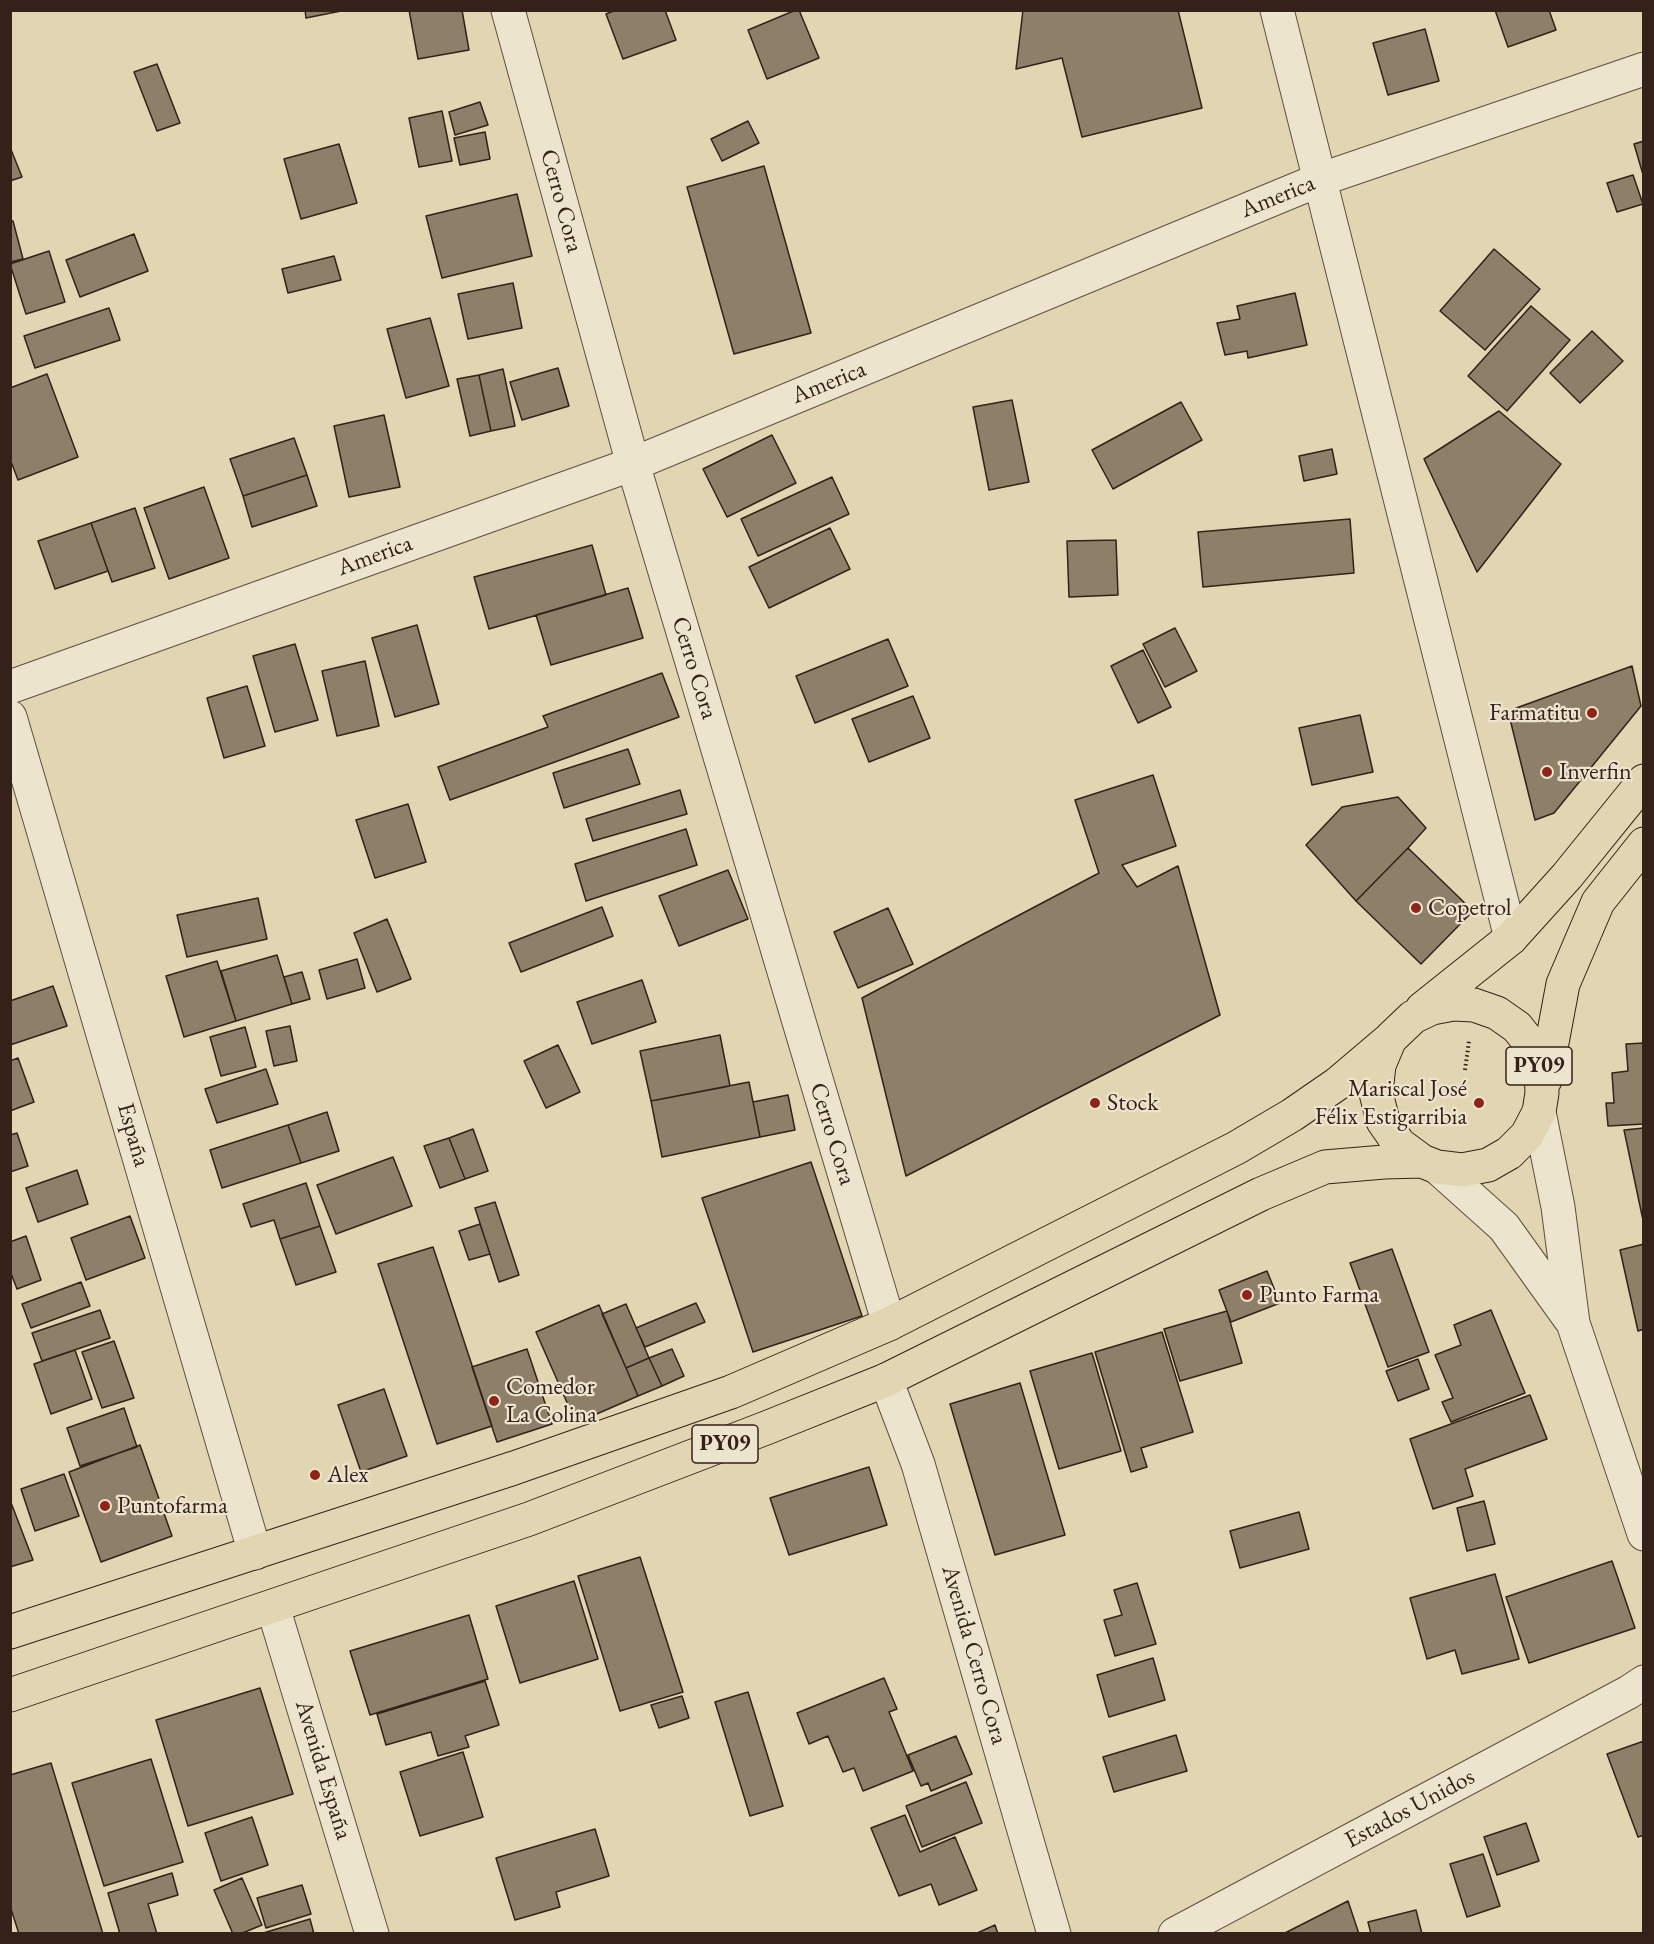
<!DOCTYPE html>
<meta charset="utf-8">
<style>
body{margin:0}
#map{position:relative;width:1654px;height:1944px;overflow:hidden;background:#e2d6b2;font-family:"EB Garamond",serif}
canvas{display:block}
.frame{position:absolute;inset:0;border:12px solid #33211a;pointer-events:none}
</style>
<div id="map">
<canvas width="1654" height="1944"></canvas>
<div class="frame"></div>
</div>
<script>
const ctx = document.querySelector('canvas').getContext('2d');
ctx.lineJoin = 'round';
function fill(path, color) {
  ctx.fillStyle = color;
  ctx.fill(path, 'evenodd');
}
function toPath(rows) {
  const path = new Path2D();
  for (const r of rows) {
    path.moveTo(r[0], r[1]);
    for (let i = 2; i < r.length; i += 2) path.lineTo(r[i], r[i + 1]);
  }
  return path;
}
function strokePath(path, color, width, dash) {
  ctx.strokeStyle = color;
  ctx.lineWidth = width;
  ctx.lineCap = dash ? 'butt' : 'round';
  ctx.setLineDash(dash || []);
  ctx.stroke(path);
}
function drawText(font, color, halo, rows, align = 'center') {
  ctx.font = font + ' "EB Garamond",serif';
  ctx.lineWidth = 4.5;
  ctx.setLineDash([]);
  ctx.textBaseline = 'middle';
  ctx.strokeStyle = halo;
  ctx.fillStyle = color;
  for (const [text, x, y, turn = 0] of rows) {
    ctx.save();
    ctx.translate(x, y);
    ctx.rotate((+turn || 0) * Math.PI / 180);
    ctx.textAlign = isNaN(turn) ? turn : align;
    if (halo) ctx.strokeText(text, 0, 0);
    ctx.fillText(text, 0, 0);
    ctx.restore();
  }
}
const building = toPath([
 [305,10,346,10,306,18,305,10],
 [409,10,462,10,469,50,418,59,409,10],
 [616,10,665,10,676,40,623,59,606,14,616,10],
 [796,10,799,10,819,58,767,79,748,30,796,10],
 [1023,10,1178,10,1202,108,1082,137,1062,58,1016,69,1023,10],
 [1495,10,1549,10,1556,30,1508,47,1495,10],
 [1425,29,1439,81,1388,95,1373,43,1425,29],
 [157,64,180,123,157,131,134,72,157,64],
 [480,102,488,125,455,135,449,112,480,102],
 [442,111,452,161,419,167,409,118,442,111],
 [748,121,759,143,722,161,711,139,748,121],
 [485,132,490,159,460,165,454,138,485,132],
 [1644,141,1644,178,1634,144,1644,141],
 [339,144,357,203,301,219,284,159,339,144],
 [10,147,22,177,10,181,10,147],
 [764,166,811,333,734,354,687,187,764,166],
 [1633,175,1643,204,1617,212,1607,183,1633,175],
 [517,194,532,256,442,278,426,216,517,194],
 [10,221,13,221,23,259,10,262,10,221],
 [134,234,148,271,80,297,66,260,134,234],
 [1494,249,1540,289,1485,350,1440,311,1494,249],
 [49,251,65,302,26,314,10,264,49,251],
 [334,256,341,280,288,293,282,269,334,256],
 [513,283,522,328,468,339,458,294,513,283],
 [1295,293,1307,345,1248,358,1247,351,1225,355,1217,323,1240,319,1237,306,1295,293],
 [1531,306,1570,340,1507,411,1468,376,1531,306],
 [109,308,120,340,35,368,24,336,109,308],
 [430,318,449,386,406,398,387,329,430,318],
 [1592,331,1623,361,1580,403,1550,373,1592,331],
 [558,368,569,406,522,420,510,382,558,368],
 [503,369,515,426,491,431,479,375,503,369],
 [47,374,78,457,18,480,10,459,10,388,47,374],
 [479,375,491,431,470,436,457,379,479,375],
 [1012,400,1029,482,989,490,973,407,1012,400],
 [1181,402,1202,440,1113,489,1092,450,1181,402],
 [1499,411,1561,464,1477,572,1424,459,1499,411],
 [384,415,400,487,349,497,334,426,384,415],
 [772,435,796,483,727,517,703,469,772,435],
 [294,438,307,475,243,496,230,459,294,438],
 [1332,449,1337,474,1304,481,1299,456,1332,449],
 [307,475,317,506,252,527,243,496,307,475],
 [832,477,849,514,758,556,741,519,832,477],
 [204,487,229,558,169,579,144,508,204,487],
 [135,508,155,568,112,582,91,523,135,508],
 [1350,519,1354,573,1203,587,1198,532,1350,519],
 [91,523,108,571,55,589,38,541,91,523],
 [830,528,850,569,769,608,749,567,830,528],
 [1116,540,1118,595,1069,597,1067,541,1116,540],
 [592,545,606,595,489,629,474,577,592,545],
 [628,588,643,638,551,665,536,615,628,588],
 [417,625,439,704,395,717,372,638,417,625],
 [1175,628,1197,671,1165,687,1143,644,1175,628],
 [888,639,908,686,815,723,796,676,888,639],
 [295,644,318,720,275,732,253,656,295,644],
 [1143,650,1171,707,1138,723,1111,666,1143,650],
 [365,661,379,726,337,736,322,671,365,661],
 [1632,666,1641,706,1554,813,1535,820,1508,711,1632,666],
 [662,673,679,717,450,800,438,767,548,727,543,716,662,673],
 [247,686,265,746,224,758,207,698,247,686],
 [913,696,930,738,869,762,852,719,913,696],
 [1360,715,1373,772,1312,785,1299,728,1360,715],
 [628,749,640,784,564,808,553,773,628,749],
 [1153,775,1176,846,1122,865,1137,887,1178,866,1220,1015,906,1176,862,998,1099,873,1075,800,1153,775],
 [680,790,687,814,593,841,586,819,680,790],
 [1398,797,1426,828,1408,848,1356,901,1306,845,1342,807,1398,797],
 [408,804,426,862,375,878,356,820,408,804],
 [686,829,697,865,586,901,575,864,686,829],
 [1408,848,1473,911,1421,964,1356,901,1408,848],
 [728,870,748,919,679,946,659,896,728,870],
 [258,898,267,939,187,957,177,915,258,898],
 [602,907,613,936,521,972,509,943,602,907],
 [888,908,913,964,858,988,834,932,888,908],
 [387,919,411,979,377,992,354,933,387,919],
 [277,955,292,1004,236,1021,221,971,277,955],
 [357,959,365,988,327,999,319,970,357,959],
 [217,961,236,1021,184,1037,166,976,217,961],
 [302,972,310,999,292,1004,284,977,302,972],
 [642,980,656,1022,592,1044,577,1002,642,980],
 [53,986,67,1026,10,1045,10,1001,53,986],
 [290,1026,297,1061,274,1066,266,1031,290,1026],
 [245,1027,256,1067,221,1076,210,1037,245,1027],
 [720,1035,730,1086,651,1101,640,1051,720,1035],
 [1644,1043,1644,1124,1608,1126,1606,1103,1614,1103,1612,1073,1628,1071,1626,1044,1644,1043],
 [558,1045,580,1092,546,1108,524,1061,558,1045],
 [18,1058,34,1102,10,1111,10,1061,18,1058],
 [266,1069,278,1104,217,1123,205,1089,266,1069],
 [749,1082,760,1137,662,1157,651,1101,749,1082],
 [788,1095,795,1130,760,1137,753,1102,788,1095],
 [327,1112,339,1151,301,1163,288,1125,327,1112],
 [288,1125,301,1163,222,1188,210,1150,288,1125],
 [1644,1128,1644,1225,1624,1130,1644,1128],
 [473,1129,488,1171,465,1179,449,1138,473,1129],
 [17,1133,28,1166,10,1172,10,1135,17,1133],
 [449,1138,465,1179,440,1188,424,1146,449,1138],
 [393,1157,412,1206,336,1234,317,1185,393,1157],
 [811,1162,862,1316,753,1352,702,1198,811,1162],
 [77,1170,88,1204,38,1222,26,1188,77,1170],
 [306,1183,320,1226,280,1239,274,1220,251,1227,243,1204,306,1183],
 [495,1202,519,1275,499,1282,475,1208,495,1202],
 [130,1216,145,1258,86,1280,71,1238,130,1216],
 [480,1224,490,1254,469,1260,459,1231,480,1224],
 [320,1226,336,1272,296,1285,280,1239,320,1226],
 [26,1236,41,1280,17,1289,10,1271,10,1242,26,1236],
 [1644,1244,1644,1329,1638,1331,1620,1250,1644,1244],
 [433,1247,492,1426,437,1444,378,1264,433,1247],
 [1392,1249,1429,1352,1388,1367,1350,1263,1392,1249],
 [1267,1271,1280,1303,1231,1322,1219,1290,1267,1271],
 [81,1282,90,1306,31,1328,22,1304,81,1282],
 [696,1303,705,1322,645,1347,636,1328,696,1303],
 [626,1304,649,1358,626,1368,602,1314,626,1304],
 [599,1305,638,1396,576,1423,536,1332,599,1305],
 [100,1310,110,1338,42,1361,32,1333,100,1310],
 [1491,1310,1525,1393,1451,1422,1442,1402,1453,1398,1435,1355,1461,1345,1454,1325,1491,1310],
 [1227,1311,1242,1363,1180,1381,1164,1329,1227,1311],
 [1162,1332,1193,1432,1141,1448,1147,1467,1131,1472,1095,1352,1162,1332],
 [114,1341,134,1398,102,1408,82,1352,114,1341],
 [527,1349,552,1424,497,1442,472,1367,527,1349],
 [672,1349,684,1376,662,1386,649,1358,672,1349],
 [75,1350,92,1399,51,1414,34,1364,75,1350],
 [1092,1353,1121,1451,1059,1469,1030,1371,1092,1353],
 [649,1358,662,1386,638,1396,626,1368,649,1358],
 [1418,1359,1429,1389,1398,1401,1386,1371,1418,1359],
 [1020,1383,1065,1535,995,1555,950,1404,1020,1383],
 [384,1389,407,1456,361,1472,338,1405,384,1389],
 [1530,1395,1547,1439,1465,1469,1473,1496,1433,1509,1410,1439,1530,1395],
 [124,1408,137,1447,80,1466,67,1428,124,1408],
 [140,1445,172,1536,101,1562,69,1472,140,1445],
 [869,1467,887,1525,789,1555,770,1498,869,1467],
 [64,1474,79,1516,35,1531,21,1489,64,1474],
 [10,1500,33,1560,10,1567,10,1500],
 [1484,1501,1495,1544,1467,1551,1457,1508,1484,1501],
 [1299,1512,1309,1549,1240,1568,1230,1531,1299,1512],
 [640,1557,683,1692,620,1711,578,1576,640,1557],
 [1612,1561,1635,1628,1529,1663,1506,1597,1612,1561],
 [1495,1574,1519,1659,1462,1674,1455,1650,1427,1659,1410,1598,1495,1574],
 [574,1581,598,1659,520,1683,496,1606,574,1581],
 [1137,1583,1156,1644,1115,1656,1104,1620,1122,1615,1114,1590,1137,1583],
 [469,1615,488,1679,370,1715,350,1651,469,1615],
 [1153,1658,1165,1700,1109,1717,1097,1675,1153,1658],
 [884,1678,897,1709,889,1712,913,1771,863,1791,854,1768,843,1772,828,1736,809,1744,797,1713,884,1678],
 [485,1681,499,1725,465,1736,469,1747,438,1756,431,1732,386,1745,377,1714,485,1681],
 [260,1688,293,1794,188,1826,156,1720,260,1688],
 [748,1692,783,1806,750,1816,715,1702,748,1692],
 [682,1696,689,1718,659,1728,651,1705,682,1696],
 [1176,1735,1187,1771,1114,1792,1103,1757,1176,1735],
 [956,1736,972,1774,931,1791,928,1783,921,1786,908,1755,956,1736],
 [1644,1741,1644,1835,1638,1837,1607,1754,1644,1741],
 [463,1752,483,1817,420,1836,400,1772,463,1752],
 [151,1759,183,1862,104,1886,72,1783,151,1759],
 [51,1763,103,1934,19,1934,10,1906,10,1775,51,1763],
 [966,1782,982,1823,922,1847,906,1806,966,1782],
 [905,1815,920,1852,955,1837,977,1890,939,1905,931,1884,899,1896,871,1828,905,1815],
 [252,1817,268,1865,221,1881,205,1833,252,1817],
 [1526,1823,1539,1861,1497,1875,1484,1837,1526,1823],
 [595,1829,609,1876,556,1892,560,1907,515,1920,496,1858,595,1829],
 [1483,1854,1500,1906,1467,1917,1450,1864,1483,1854],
 [172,1873,178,1895,148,1904,157,1934,120,1934,108,1893,172,1873],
 [242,1878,262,1925,240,1934,233,1934,214,1890,242,1878],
 [302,1885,311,1914,266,1928,257,1898,302,1885],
 [1348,1901,1359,1934,1283,1934,1348,1901],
 [1416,1910,1422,1934,1371,1934,1368,1922,1416,1910],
 [310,1919,314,1934,260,1934,310,1919],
 [995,1925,998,1934,975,1934,995,1925]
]);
fill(building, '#8e7f69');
strokePath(building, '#33211a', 1.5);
const minor = toPath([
 [508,10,633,464,889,1324],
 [1277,10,1511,938],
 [10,687,633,464,1319,180,1644,69],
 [10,717,255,1553],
 [1539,1112,1558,1207,1573,1323,1644,1534],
 [1437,1167,1504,1227,1570,1319],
 [886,1380,918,1464,1054,1934],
 [273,1607,372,1934],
 [1175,1934,1629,1692,1644,1682]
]);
const highway = toPath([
 [1422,1009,1511,938,1567,876,1644,781],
 [1545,1080,1563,984,1598,902,1644,844],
 [10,1632,514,1468,731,1392,889,1324,1236,1148,1292,1115,1337,1084,1390,1039,1413,1017,1432,1008,1453,1004,1474,1005,1497,1013,1517,1027,1532,1046,1541,1069,1542,1093,1539,1112,1527,1135,1509,1153,1488,1165,1462,1170,1437,1167,1422,1161,1399,1144,1383,1121,1376,1093,1379,1065,1390,1039],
 [10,1695,529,1519,766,1428,886,1380,1261,1194,1325,1167,1384,1162,1422,1161]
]);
strokePath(minor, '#5f4e40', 35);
strokePath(highway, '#33211a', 35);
strokePath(toPath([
 [1465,1070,1469,1041]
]), '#33211a', 4, [1.5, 3]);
strokePath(minor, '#ece4cd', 33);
strokePath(highway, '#e2d6b2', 33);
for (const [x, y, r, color] of [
 [1592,713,6,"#8f2418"],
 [1547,772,6,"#8f2418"],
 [1416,908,6,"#8f2418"],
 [1095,1103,6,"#8f2418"],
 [1479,1103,6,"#8f2418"],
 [1247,1295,6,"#8f2418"],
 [494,1401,6,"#8f2418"],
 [315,1475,6,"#8f2418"],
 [105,1506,6,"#8f2418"]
]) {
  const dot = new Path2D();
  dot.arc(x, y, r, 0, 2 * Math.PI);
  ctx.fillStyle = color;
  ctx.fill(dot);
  strokePath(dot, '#ece4cd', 2);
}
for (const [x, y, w] of [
 [1539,1066,66],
 [725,1444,66]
]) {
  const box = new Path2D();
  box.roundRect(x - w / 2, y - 19, w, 38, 4.5);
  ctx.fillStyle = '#ece4cd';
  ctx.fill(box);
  strokePath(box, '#33211a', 1.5);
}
drawText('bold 22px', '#33211a', null, [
 ["PY09",1539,1066],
 ["PY09",725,1444]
]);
drawText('24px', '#33211a', '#ece4cd', [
 ["America",1278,197,-22],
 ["Cerro Cora",561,201,75],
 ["America",829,383,-22],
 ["America",375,556,-20],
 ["Cerro Cora",694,668,73],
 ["Cerro Cora",832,1134,73],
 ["España",133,1135,74],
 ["Avenida Cerro Cora",974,1655,74],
 ["Avenida España",323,1770,73],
 ["Estados Unidos",1410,1809,-28]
]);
drawText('24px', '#33211a', '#ece4cd', [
 ["Farmatitu",1580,713,"right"],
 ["Inverfin",1559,772],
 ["Copetrol",1428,908],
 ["Mariscal José",1467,1089,"right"],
 ["Félix Estigarribia",1467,1117,"right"],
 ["Stock",1107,1103],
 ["Punto Farma",1259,1295],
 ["Comedor",506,1387],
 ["La Colina",506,1415],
 ["Alex",327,1475],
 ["Puntofarma",117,1506]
], 'left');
</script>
